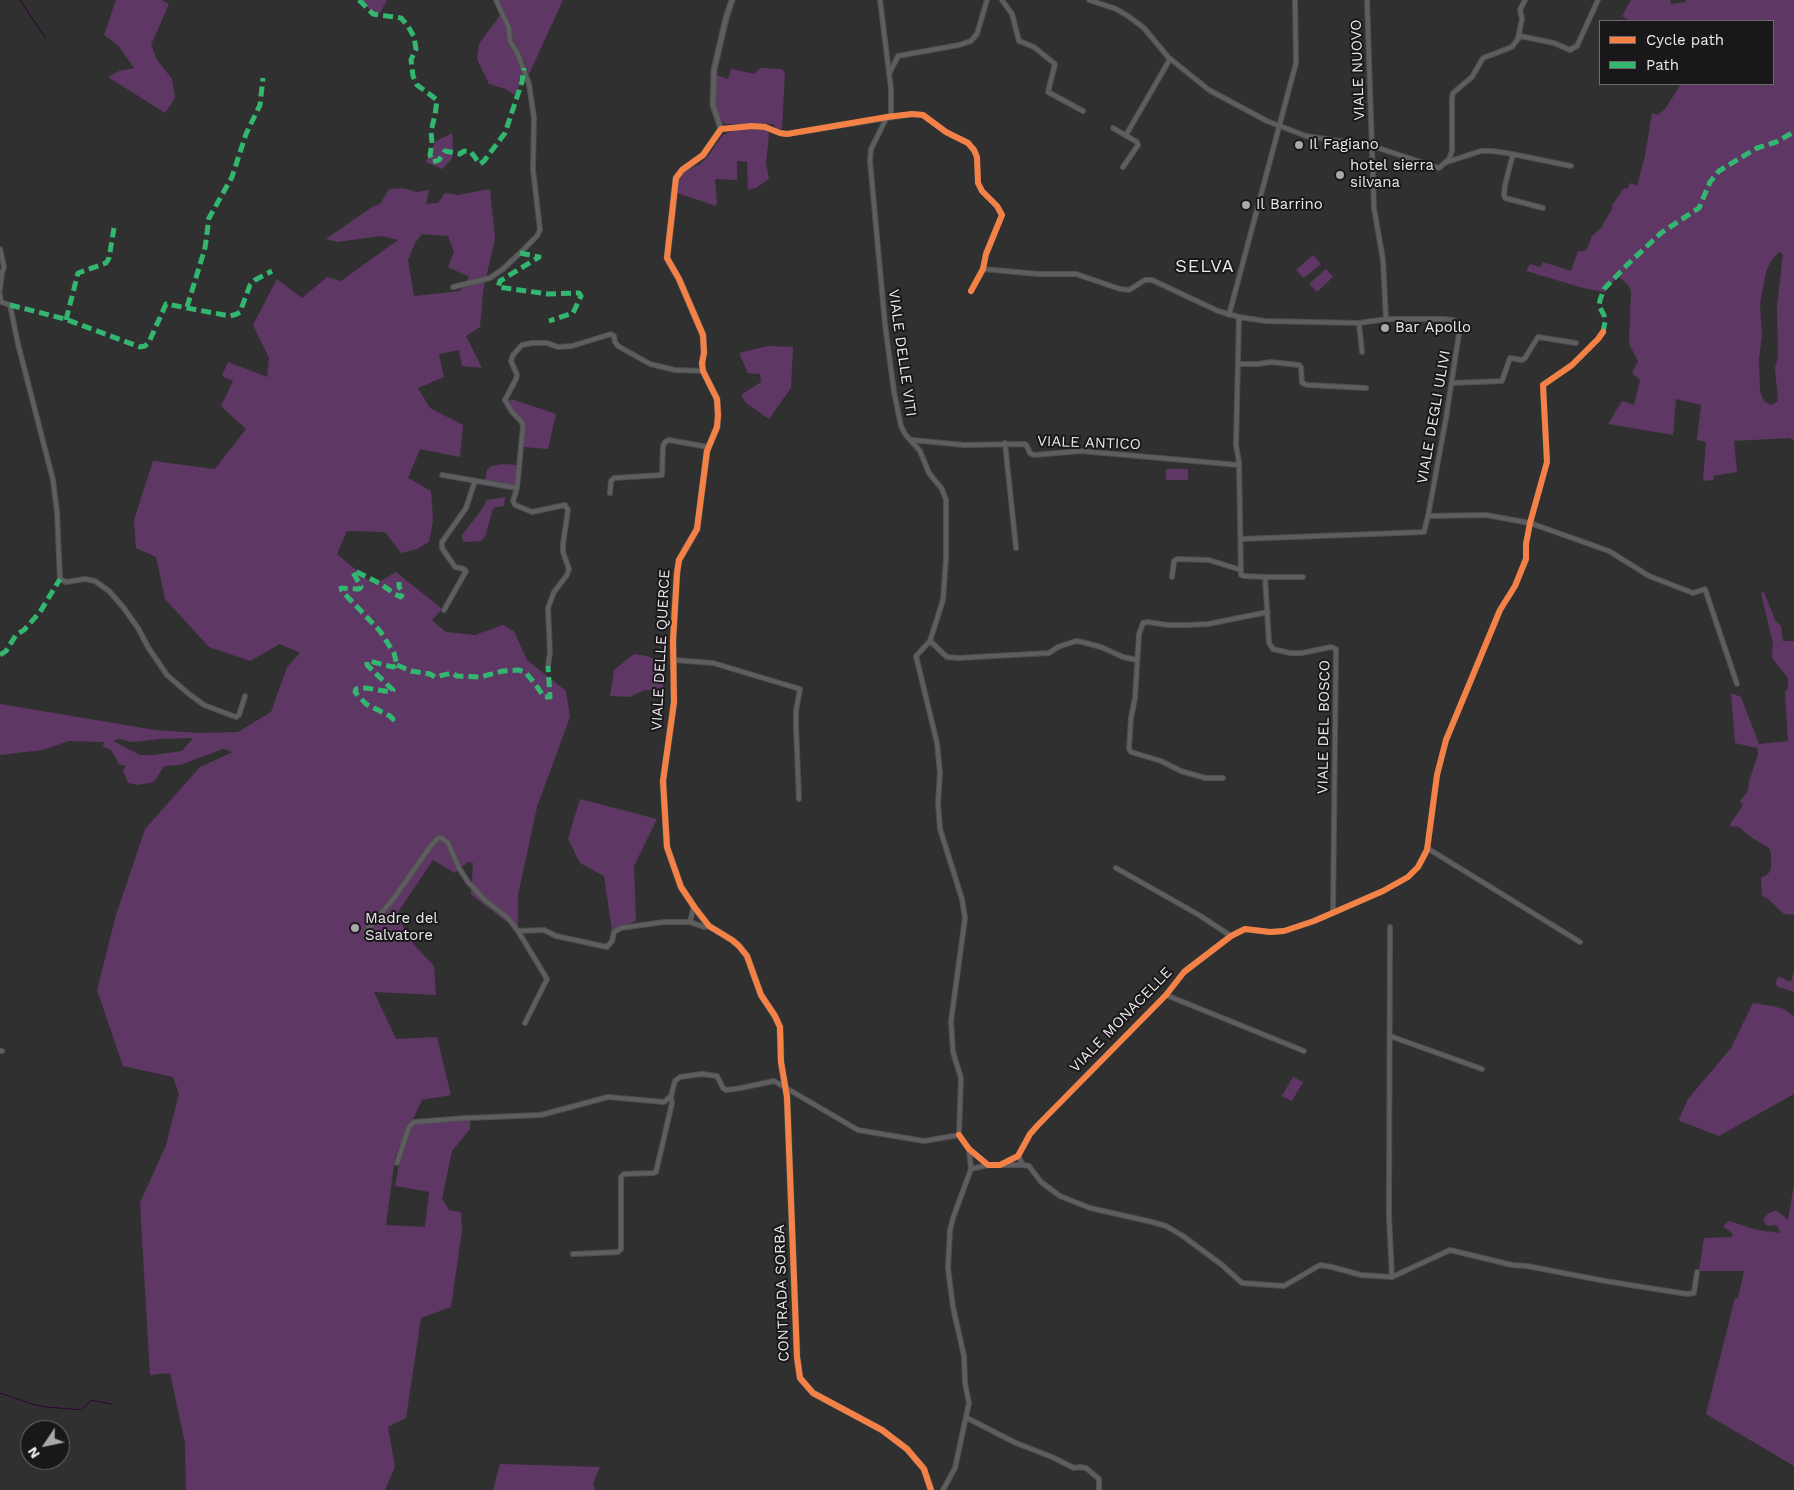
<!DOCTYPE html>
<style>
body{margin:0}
#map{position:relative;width:1794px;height:1490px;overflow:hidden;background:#313031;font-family:"Work Sans",sans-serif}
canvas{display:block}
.legend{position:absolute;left:1599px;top:20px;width:175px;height:65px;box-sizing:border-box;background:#191719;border:1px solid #6d6b6d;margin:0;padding:6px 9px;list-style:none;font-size:15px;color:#eae8eb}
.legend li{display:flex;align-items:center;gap:10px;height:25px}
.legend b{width:25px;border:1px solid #6d6b6d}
.north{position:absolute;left:20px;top:1420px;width:50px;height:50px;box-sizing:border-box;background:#191719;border:1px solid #6d6b6d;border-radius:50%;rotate:236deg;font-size:14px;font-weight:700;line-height:20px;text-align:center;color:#eae8eb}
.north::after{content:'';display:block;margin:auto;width:18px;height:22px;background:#a9a8aa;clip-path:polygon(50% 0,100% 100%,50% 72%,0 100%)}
</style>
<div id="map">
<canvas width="1794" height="1490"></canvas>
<ul class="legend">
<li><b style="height:6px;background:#f48246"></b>Cycle path</li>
<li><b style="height:6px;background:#33b770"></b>Path</li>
</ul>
<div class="north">N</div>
</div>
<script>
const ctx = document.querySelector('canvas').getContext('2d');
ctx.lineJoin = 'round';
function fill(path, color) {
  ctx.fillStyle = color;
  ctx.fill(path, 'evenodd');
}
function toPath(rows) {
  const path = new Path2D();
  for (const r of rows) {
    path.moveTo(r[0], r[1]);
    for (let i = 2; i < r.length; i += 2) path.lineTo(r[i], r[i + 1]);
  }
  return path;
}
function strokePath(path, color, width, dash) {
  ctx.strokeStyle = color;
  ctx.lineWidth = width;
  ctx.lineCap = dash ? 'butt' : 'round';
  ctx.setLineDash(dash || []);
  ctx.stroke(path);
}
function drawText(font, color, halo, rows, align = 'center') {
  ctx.font = font + ' "Work Sans",sans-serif';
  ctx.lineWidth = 4;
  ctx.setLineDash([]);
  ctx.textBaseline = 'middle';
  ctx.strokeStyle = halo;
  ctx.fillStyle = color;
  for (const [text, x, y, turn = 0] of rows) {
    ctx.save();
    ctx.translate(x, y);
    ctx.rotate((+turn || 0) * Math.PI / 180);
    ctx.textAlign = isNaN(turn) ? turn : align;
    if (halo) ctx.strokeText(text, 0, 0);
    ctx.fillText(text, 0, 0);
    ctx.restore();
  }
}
fill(toPath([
 [116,0,161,0,169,4,151,45,157,60,172,79,175,98,165,113,108,77,119,71,134,68,118,45,104,35],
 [361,0,387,0,380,13,371,11],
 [499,0,563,0,529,74,521,53,513,40,512,28],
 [1631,0,1670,0,1671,4,1686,2,1686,0,1794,0,1794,440,1789,438,1734,441,1737,472,1713,476,1714,480,1703,481,1706,442,1697,440,1701,405,1676,399,1673,435,1608,424,1622,401,1634,405,1640,380,1632,373,1638,361,1629,344,1631,291,1628,285,1618,276,1605,292,1583,288,1526,271,1530,264,1540,267,1543,262,1571,271,1578,251,1582,252,1587,249,1592,236,1601,228,1612,209,1612,205,1624,188,1627,189,1630,183,1637,186,1645,156,1652,113,1658,115,1665,109,1681,84,1773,84,1773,21,1630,21,1622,16],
 [1779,252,1783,254,1777,306,1778,357,1775,368,1778,401,1771,405,1764,401,1760,392,1759,359,1762,336,1760,304,1766,272,1771,261],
 [501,14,508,28,510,41,523,68,520,84,514,95,506,89,489,84,477,59,479,44],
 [760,68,781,69,785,72,782,129,777,129,773,124,725,124,720,119,716,100,716,75,728,79,731,69,754,74],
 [761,128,767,130,769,134,766,163,769,179,756,188,748,190,747,162,737,161,737,180,715,179,717,202,716,206,677,193,678,180,683,172,700,164,708,156,723,135,737,129],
 [452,133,453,144,452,159,442,169,426,162,435,142],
 [403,188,417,192,429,190,426,204,438,203,445,193,458,195,490,189,495,239,483,291,480,327,466,336,482,368,462,366,459,350,439,354,444,377,418,388,430,408,463,425,460,457,420,449,408,478,431,491,433,520,429,542,417,549,401,553,385,532,347,531,337,554,374,585,396,572,442,609,432,620,446,632,475,635,503,625,514,631,527,660,566,691,570,717,537,807,518,895,518,931,471,894,473,863,468,862,455,873,433,860,396,915,415,946,434,966,436,995,374,992,396,1039,437,1037,451,1095,422,1100,395,1157,386,1225,425,1227,429,1192,395,1186,398,1169,412,1126,416,1124,470,1119,470,1129,452,1151,442,1199,449,1210,461,1212,462,1231,451,1307,421,1318,406,1418,388,1427,395,1467,385,1490,186,1490,185,1443,170,1373,150,1375,140,1203,166,1145,179,1094,173,1077,123,1066,97,990,116,915,145,829,200,767,233,752,223,749,180,765,164,766,154,782,138,785,128,783,123,771,126,766,119,764,111,750,102,746,105,742,69,741,43,750,0,755,0,704,155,730,199,733,238,732,271,712,287,667,300,653,280,644,250,661,209,647,165,599,156,557,136,548,134,520,153,461,215,469,246,429,221,406,233,381,222,376,228,362,267,377,269,358,253,325,277,279,302,298,327,277,341,281,398,240,381,236,337,242,326,239,372,207,380,204,389,189],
 [422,234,448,236,454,252,448,267,469,277,460,291,414,296,408,260,415,243],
 [193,738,182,751,153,755,140,755,113,741,119,739,132,742,160,739],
 [1313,255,1321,264,1304,278,1296,270],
 [1326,269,1333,277,1317,292,1309,284],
 [768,346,793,347,791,388,769,419,746,403,741,395,761,382,760,374,748,373,739,353],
 [511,399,556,414,548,449,524,447,524,421,513,410,509,402],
 [505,464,517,465,516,485,485,480,487,470,491,466],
 [1166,469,1188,469,1188,480,1166,480],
 [505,497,504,506,496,507,493,509,485,537,481,541,463,542,462,535,480,512,487,500],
 [1764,592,1775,620,1781,626,1783,641,1794,641,1794,915,1784,914,1767,898,1762,896,1761,878,1768,874,1771,869,1771,853,1769,848,1752,838,1739,827,1729,826,1743,805,1740,801,1748,791,1749,781,1758,755,1757,748,1735,743,1731,693,1741,697,1759,744,1788,741,1785,692,1788,688,1788,678,1773,659,1772,655,1773,644,1761,593],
 [634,654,647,656,658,661,664,690,644,690,630,697,610,696,614,670],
 [580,799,657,819,634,866,636,921,612,930,604,876,580,863,568,839],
 [1794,970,1794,992,1778,987,1776,984,1777,978,1780,977,1791,982],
 [1753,1003,1772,1006,1784,1009,1794,1016,1794,1094,1719,1136,1680,1121,1679,1119,1688,1099,1731,1048],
 [1293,1077,1303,1082,1292,1101,1282,1096],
 [1794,1184,1794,1466,1706,1414,1735,1298,1738,1298,1744,1271,1699,1271,1704,1238,1732,1237,1733,1234,1723,1226,1729,1221,1757,1230,1780,1233,1778,1227,1775,1225,1767,1226,1763,1219,1769,1213,1776,1210,1788,1220],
 [500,1464,600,1467,593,1483,595,1490,493,1490]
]), '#5f3765');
strokePath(toPath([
 [20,0,45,37],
 [0,1393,35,1405,47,1407,82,1410,91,1400,111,1404]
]), '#2c0432', 1);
const minor = toPath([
 [880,0,891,89,891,117],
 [1002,0,1012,14,1019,41,1034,47,1055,64,1048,92,1083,111],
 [1089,0,1116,9,1128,16,1144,28,1168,57,1209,90,1267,121,1306,136,1372,146,1439,168,1449,159,1452,151,1452,98,1453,93,1472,77,1483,58,1512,47,1520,36,1554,43,1570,50,1573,48,1577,46,1598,0],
 [1367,0,1374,208,1383,260,1386,319],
 [1518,38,1522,19,1520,10,1525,0],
 [889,74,898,56,959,45,971,41,977,34,987,0],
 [887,117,871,149,870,161,885,324,894,392,901,426,905,434,920,451,929,473,942,489,946,500,946,558,943,600,930,641,916,656,937,743,940,773,938,803,940,829,962,899,965,918,951,1021,953,1052,961,1078,959,1135],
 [1113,128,1137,142,1138,145,1123,167],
 [721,129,752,126,765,127,780,133,787,134,912,114,923,115,946,132,968,143,974,150,977,157,978,183,982,191,997,206,1002,215,986,254,983,269,971,291],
 [1126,135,1170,59],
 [1513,154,1505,185,1504,195,1505,198,1543,208],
 [1447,162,1481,151,1492,151,1507,153,1571,166],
 [0,249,4,267,2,273,0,290],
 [983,269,1038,274,1076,274,1120,289,1129,290,1145,280,1152,280,1218,311,1239,317,1265,321,1359,323],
 [453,287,490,278,503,269,521,252,537,236,540,230,533,169,534,118,529,84,518,54,510,41,509,28,496,0],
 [0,295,1,302,10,305,18,344,53,480,57,512,60,579,66,582,85,579,95,581,109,591,123,607,138,628,148,647,167,675,189,694,204,705,236,717,239,715,245,696],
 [1229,315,1296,63,1295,0],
 [1239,317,1236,445,1239,462,1241,575,1244,576,1265,577,1303,577],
 [1362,352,1359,323,1387,319,1444,319,1453,320,1458,323,1460,327,1446,418,1428,516],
 [1238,364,1258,364,1271,362,1299,365,1301,367,1302,383,1307,385,1366,388],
 [1452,383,1502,381,1510,358,1522,360,1525,358,1538,337,1576,343],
 [912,440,964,445,1025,444,1027,446,1030,453,1034,455,1081,451,1239,465],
 [1005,443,1016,548],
 [442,475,517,488],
 [610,493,611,481,614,478,662,475,663,446,665,442,669,440,708,447],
 [1241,539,1424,532,1428,516,1486,515,1530,523,1609,551,1649,576,1693,593,1705,589,1737,684],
 [1172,577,1174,561,1177,559,1209,560,1241,570],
 [1265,577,1269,643,1273,649,1290,653,1302,653,1331,647,1336,649,1333,913],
 [444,610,466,571,464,569,455,567,442,548,442,542,466,508,475,481],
 [930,641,947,657,958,658,1049,653,1058,647,1076,641,1082,642,1101,647,1123,657,1137,660],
 [674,660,713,663,800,689,796,711,796,726,799,799],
 [548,666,550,652,548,608,554,592,567,575,569,569,563,552,563,544,568,510,565,505,532,512,515,505,513,501,517,488,523,426,521,421,512,412,505,400,516,379,517,375,511,361,513,355,522,345,532,343,547,343,558,347,572,346,611,334,614,336,615,342,618,346,650,364,675,370,703,371],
 [1223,778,1205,778,1181,771,1161,761,1131,752,1129,749,1131,718,1135,698,1139,634,1143,623,1147,622,1168,625,1189,625,1208,624,1268,612],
 [1427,848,1580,942],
 [1116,868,1199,915,1231,936],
 [690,922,694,906],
 [1390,927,1389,1216,1392,1277],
 [366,931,394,898,430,847,438,838,442,838,448,843,459,868,468,882,486,901,508,918,518,931,544,930,556,936,607,947,612,941,614,932,621,928,664,922,690,922,704,927,709,926],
 [518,931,547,979,525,1023],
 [1166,995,1304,1051],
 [1390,1036,1482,1069],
 [0,1051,2,1051],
 [959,1135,969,1149,988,1165,1000,1165,1018,1156,1030,1134,1038,1125,1166,995,1184,972,1231,936,1245,929,1270,932,1284,931,1314,921,1383,891,1408,877,1418,867,1427,850,1437,775,1446,740,1500,610,1515,586,1526,559,1526,544,1530,523,1547,462,1543,385,1572,365,1598,339,1603,332],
 [1018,1156,1023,1165,1029,1166,1041,1182,1060,1196,1090,1208,1148,1221,1166,1226,1183,1236,1222,1265,1242,1283,1284,1286,1320,1265,1332,1267,1361,1275,1392,1277,1450,1250,1512,1265,1527,1266,1605,1281,1687,1294,1694,1293,1697,1272],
 [397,1163,409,1127,414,1122,467,1118,541,1115,608,1097,664,1102,671,1096,675,1081,680,1077,702,1074,717,1076,723,1088,726,1090,741,1088,774,1081,858,1130,924,1141,959,1135],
 [1003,1165,1023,1165],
 [971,1169,988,1165],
 [573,1254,618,1252,621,1249,621,1177,624,1174,653,1173,656,1172,672,1103,671,1096],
 [967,1418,1016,1443,1052,1457,1074,1468,1080,1467,1086,1468,1099,1479,1099,1490],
 [943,1490,955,1468,969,1403,965,1383,964,1356,953,1307,948,1268,950,1230,953,1218,971,1169,969,1150]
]);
const tertiary = toPath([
 [732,0,726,18,714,70,713,105,721,129,703,155,682,170,676,178,667,258,679,279,703,335,704,353,702,363,703,371,717,399,718,415,717,427,707,451,697,529,679,560,677,573,673,641,674,702,663,781,667,847,681,887,695,908,709,926,732,940,739,946,747,956,761,995,775,1016,780,1027,781,1062,787,1097,797,1357,800,1378,813,1393,882,1430,907,1449,924,1469,931,1490]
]);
strokePath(minor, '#504e50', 6);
strokePath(tertiary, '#504e50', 7);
strokePath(minor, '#5e5d5f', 4);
strokePath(tertiary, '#5e5d5f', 4.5);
strokePath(toPath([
 [359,0,373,14,401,18,408,26,414,37,416,49,411,60,413,76,417,85,437,100,435,115,431,131,432,143,430,155,433,162,439,160,445,151,460,154,464,151,471,152,480,164,484,161,505,133,522,82,524,68],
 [520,253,539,257,500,281,498,287,548,294,579,293,581,296,573,313,549,321],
 [10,305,65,319,140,347,145,346,149,342,166,304,230,316,237,314,240,312,250,285,255,280,272,271],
 [187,307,205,248,209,218,232,177,246,134,260,105,263,78],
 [66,320,78,273,106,263,109,258,114,228],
 [1603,332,1605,322,1604,315,1599,306,1600,300,1604,289,1627,265,1661,233,1699,208,1710,182,1719,171,1757,148,1776,142,1794,132],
 [0,655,6,651,16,635,24,630,40,612,60,579],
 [397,665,411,671,430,674,435,677,452,673,457,676,480,677,503,671,519,670,526,673,536,685,544,697,550,697,548,666],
 [391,720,393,719,390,716,366,704,355,692,356,689,366,688,391,692,393,690,367,665,367,662,369,661,393,667,397,665,394,653,380,631,342,591,341,588,359,589,361,587,354,574,353,572,355,571,379,583,395,594,401,597,403,592,399,587,399,582]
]), '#33b770', 5, [10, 5]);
strokePath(toPath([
 [959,1135,969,1149,988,1165,1000,1165,1018,1156,1030,1134,1038,1125,1166,995,1184,972,1231,936,1245,929,1270,932,1284,931,1314,921,1383,891,1408,877,1418,867,1427,850,1437,775,1446,740,1500,610,1515,586,1526,559,1526,544,1530,523,1547,462,1543,385,1572,365,1598,339,1603,332],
 [931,1490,924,1469,907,1449,882,1430,813,1393,800,1378,797,1357,787,1097,781,1062,780,1027,775,1016,761,995,747,956,739,946,732,940,709,926,695,908,681,887,667,847,663,781,674,702,673,641,677,573,679,560,697,529,707,451,717,427,718,415,717,399,703,371,702,363,704,353,703,335,679,279,667,258,676,178,682,170,703,155,721,129,752,126,765,127,780,133,787,134,887,117,912,114,923,115,946,132,968,143,974,150,977,157,978,183,982,191,997,206,1002,215,986,254,983,269,971,291]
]), '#f48246', 6);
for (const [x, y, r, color] of [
 [1299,145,5,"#a9a8aa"],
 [1340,175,5,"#a9a8aa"],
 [1246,205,5,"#a9a8aa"],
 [1385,328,5,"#a9a8aa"],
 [355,928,5,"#a9a8aa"]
]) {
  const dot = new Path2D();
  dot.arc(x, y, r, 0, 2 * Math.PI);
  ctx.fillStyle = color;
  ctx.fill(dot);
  strokePath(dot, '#191719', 2);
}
drawText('15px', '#eae8eb', '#191719', [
 ["VIALE NUOVO",1358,70,-92],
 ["VIALE DELLE VITI",902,353,82],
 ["VIALE DEGLI ULIVI",1434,417,-80],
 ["VIALE ANTICO",1089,443,2],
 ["VIALE DELLE QUERCE",661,650,-87],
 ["VIALE DEL BOSCO",1324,727,-89],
 ["VIALE MONACELLE",1121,1020,-46],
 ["CONTRADA SORBA",782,1293,-92]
]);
drawText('15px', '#eae8eb', '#191719', [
 ["Il Fagiano",1309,145],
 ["hotel sierra",1350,166],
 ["silvana",1350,183],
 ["Il Barrino",1256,205],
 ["Bar Apollo",1395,328],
 ["Madre del",365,919],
 ["Salvatore",365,936]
], 'left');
ctx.letterSpacing = '1px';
drawText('18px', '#eae8eb', '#191719', [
 ["SELVA",1205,267]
]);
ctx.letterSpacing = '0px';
</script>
